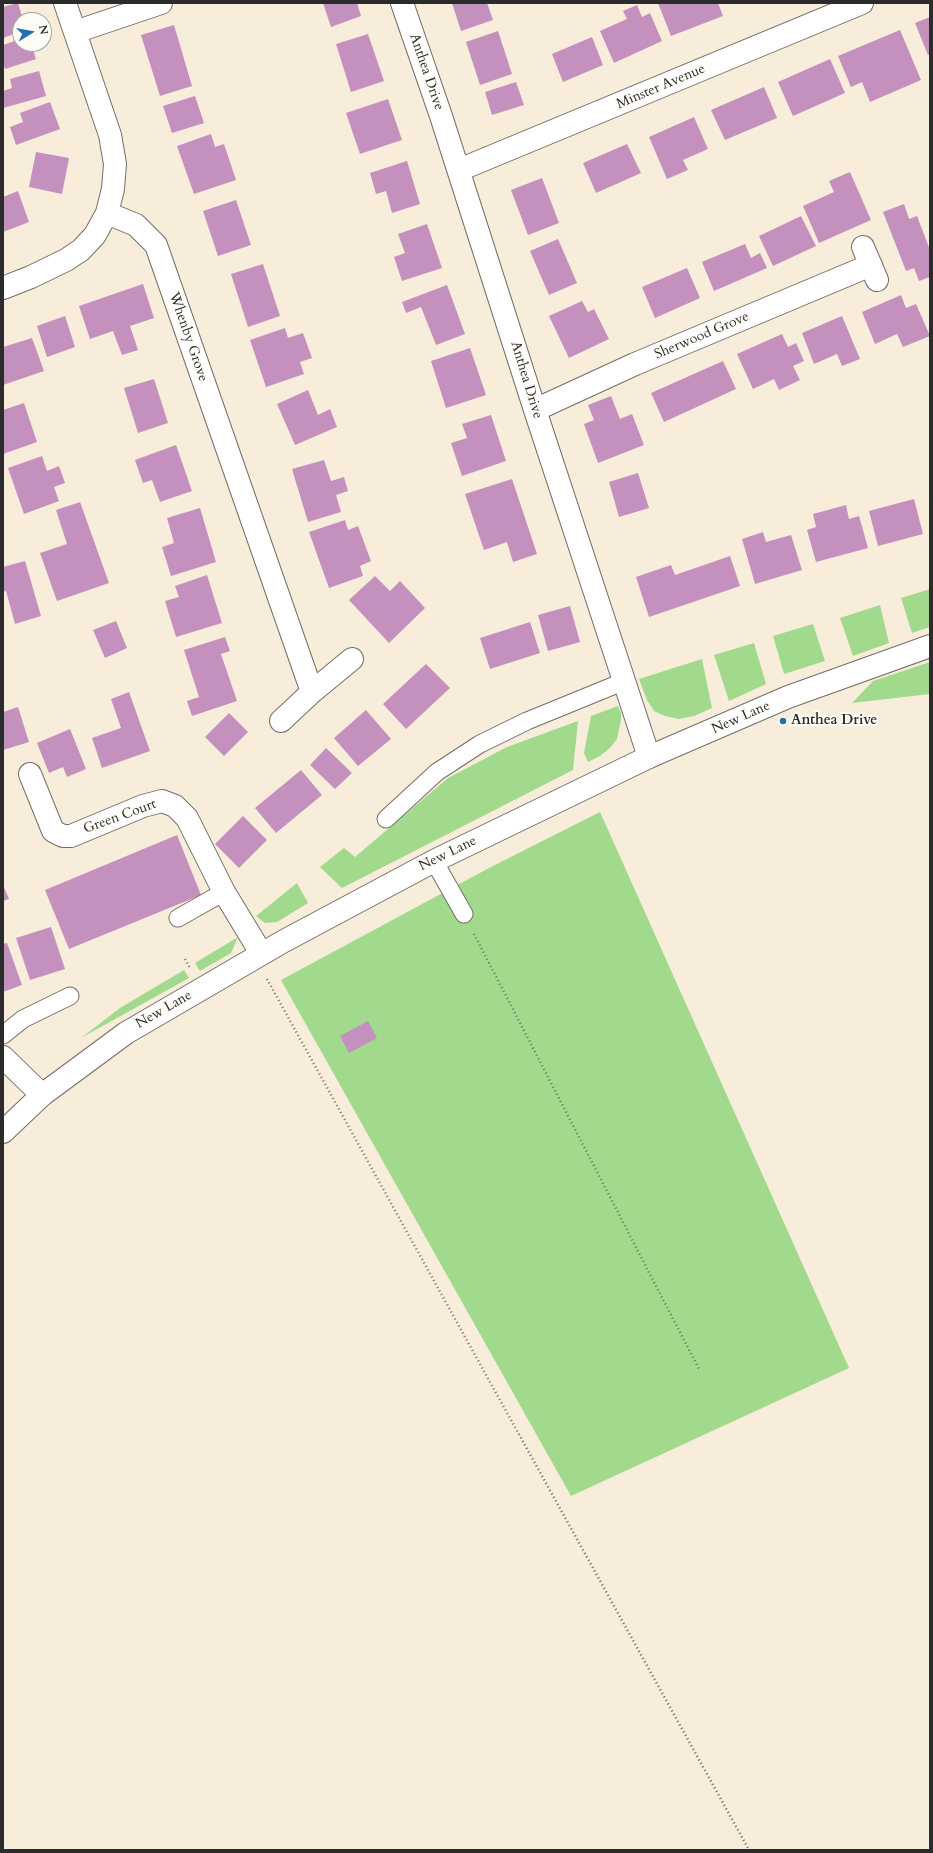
<!DOCTYPE html>
<style>
body{margin:0}
#map{position:relative;width:933px;height:1853px;overflow:hidden;background:#f8ecda;font-family:Cardo,serif}
canvas{display:block}
.frame{position:absolute;inset:0;border:4px solid #2b2b2b;pointer-events:none}
.north{position:absolute;left:12px;top:12px;width:40px;height:40px;box-sizing:border-box;background:#fdfcf7;border:1px solid #a9a8a5;border-radius:50%;rotate:79deg;font-size:11px;font-weight:700;line-height:16px;text-align:center;color:#2b2b2b}
.north::after{content:'';display:block;margin:auto;width:14px;height:18px;background:#1f6fb2;clip-path:polygon(50% 0,100% 100%,50% 72%,0 100%)}
</style>
<div id="map">
<canvas width="933" height="1853"></canvas>
<div class="frame"></div>
<div class="north">N</div>
</div>
<script>
const ctx = document.querySelector('canvas').getContext('2d');
ctx.lineJoin = 'round';
function fill(path, color) {
  ctx.fillStyle = color;
  ctx.fill(path, 'evenodd');
}
function toPath(rows) {
  const path = new Path2D();
  for (const r of rows) {
    path.moveTo(r[0], r[1]);
    for (let i = 2; i < r.length; i += 2) path.lineTo(r[i], r[i + 1]);
  }
  return path;
}
function strokePath(path, color, width, dash) {
  ctx.strokeStyle = color;
  ctx.lineWidth = width;
  ctx.lineCap = dash ? 'butt' : 'round';
  ctx.setLineDash(dash || []);
  ctx.stroke(path);
}
function drawText(font, color, halo, rows, align = 'center') {
  ctx.font = font + ' Cardo,serif';
  ctx.lineWidth = 4;
  ctx.setLineDash([]);
  ctx.textBaseline = 'middle';
  ctx.strokeStyle = halo;
  ctx.fillStyle = color;
  for (const [text, x, y, turn = 0] of rows) {
    ctx.save();
    ctx.translate(x, y);
    ctx.rotate((+turn || 0) * Math.PI / 180);
    ctx.textAlign = isNaN(turn) ? turn : align;
    if (halo) ctx.strokeText(text, 0, 0);
    ctx.fillText(text, 0, 0);
    ctx.restore();
  }
}
fill(toPath([
 [930,589,930,627,912,633,901,598],
 [880,605,889,643,853,656,840,618],
 [813,624,825,661,784,674,773,636],
 [754,643,766,684,729,701,714,655],
 [702,659,712,708,694,716,679,719,665,716,654,711,647,700,639,679],
 [930,662,930,694,852,703,873,681],
 [618,706,621,713,621,720,617,739,610,748,600,756,588,762,584,753,591,716],
 [578,721,573,770,342,888,320,867,344,848,355,857,448,778,507,747],
 [600,812,849,1368,571,1496,281,980,489,868],
 [297,883,308,903,277,922,265,923,256,916],
 [238,937,231,953,200,971,195,963],
 [184,970,189,978,81,1038,120,1008]
]), '#a1da8c');
fill(toPath([
 [18,3,23,20,20,20,20,32,3,38,3,7],
 [323,3,357,3,361,16,331,27],
 [452,3,487,3,493,20,461,31],
 [658,3,718,3,723,16,671,36],
 [637,5,642,17,650,13,662,41,614,63,600,31,627,19,623,11],
 [930,17,930,54,928,55,915,23],
 [174,25,192,86,160,96,141,35],
 [900,30,921,80,870,102,862,82,851,87,838,56],
 [498,31,512,74,480,85,466,42],
 [368,34,384,81,351,92,336,44],
 [592,37,603,65,563,82,552,54],
 [20,39,20,44,31,44,36,59,5,69,3,63,3,45],
 [830,59,845,93,793,116,778,82],
 [39,71,46,96,3,108,3,91,12,88,10,79],
 [516,82,524,105,492,115,485,92],
 [764,87,777,118,725,140,711,110],
 [195,96,204,123,172,133,163,106],
 [388,99,402,140,360,154,346,113],
 [50,102,60,129,16,145,10,127,23,122,20,113],
 [694,117,708,149,683,160,688,170,667,179,649,137],
 [211,134,215,147,224,144,236,180,194,194,177,146],
 [627,144,641,173,596,193,583,163],
 [36,152,69,158,62,194,29,187],
 [407,161,420,204,392,213,386,191,376,194,370,173],
 [850,172,871,220,819,243,803,206,834,192,829,181],
 [542,178,559,223,528,235,511,190],
 [18,191,29,222,3,232,3,197],
 [236,200,251,245,218,256,203,211],
 [904,204,909,219,917,216,930,250,930,277,919,281,914,268,906,271,883,212],
 [801,216,816,246,773,266,759,236],
 [427,224,442,268,402,281,394,257,405,253,398,234],
 [558,239,577,283,549,295,530,251],
 [745,244,751,258,760,253,767,268,714,291,702,262],
 [263,264,280,316,248,327,231,274],
 [687,268,700,298,655,318,642,287],
 [143,284,154,318,130,326,138,350,122,355,113,331,90,339,79,306],
 [447,285,465,334,436,345,421,307,406,313,402,302],
 [901,295,906,308,916,304,930,336,903,347,897,334,875,344,862,312],
 [582,301,588,312,594,309,609,339,569,358,549,316],
 [65,316,75,347,47,357,37,326],
 [842,316,860,359,842,366,837,354,814,364,802,333],
 [285,328,288,338,303,333,312,358,300,362,304,374,266,387,250,340],
 [782,334,788,347,796,343,804,361,793,366,800,380,779,390,774,379,753,389,737,354],
 [32,338,44,371,3,385,3,347],
 [470,348,486,395,446,408,431,361],
 [723,361,736,389,664,422,651,393],
 [154,379,168,423,138,433,124,388],
 [308,390,318,415,330,409,337,427,295,445,277,404],
 [611,396,620,419,632,414,644,445,598,463,584,424,594,420,588,405],
 [24,403,37,442,3,454,3,410],
 [491,415,506,461,462,476,451,443,467,438,462,424],
 [176,445,192,491,160,502,152,480,143,483,135,460],
 [42,456,47,471,59,466,65,483,54,487,59,501,24,514,8,468],
 [324,460,331,481,344,477,348,491,336,495,341,512,308,522,292,469],
 [638,473,649,508,619,517,609,482],
 [512,479,537,554,513,562,507,542,484,550,465,494],
 [914,499,923,534,878,546,869,511],
 [80,502,109,583,57,601,40,553,67,544,56,510],
 [846,505,849,519,859,516,868,548,816,562,807,530,816,527,813,514],
 [200,508,216,562,171,576,162,547,174,543,167,518],
 [345,520,348,530,358,526,371,561,360,566,363,576,329,588,309,532],
 [763,532,766,542,791,535,802,570,755,584,742,539],
 [730,556,740,586,649,617,636,577,671,565,675,575],
 [25,561,41,616,15,624,6,591,3,592,3,567],
 [207,575,222,623,176,637,165,601,179,597,175,586],
 [375,576,390,591,400,581,425,608,389,643,349,600],
 [570,606,580,642,548,651,538,615],
 [116,621,127,648,105,658,93,630],
 [530,622,540,653,490,669,480,638],
 [225,637,230,651,221,654,237,701,192,716,187,701,199,697,184,650],
 [426,664,450,688,406,729,383,704],
 [129,692,150,751,102,768,92,738,121,728,111,699],
 [18,707,29,742,3,750,3,712],
 [366,710,391,739,358,766,334,738],
 [229,713,248,732,224,756,205,737],
 [70,729,86,769,67,777,63,767,49,773,37,743],
 [326,748,352,773,335,789,310,765],
 [301,770,322,795,276,833,255,808],
 [243,816,267,840,239,868,215,844],
 [177,835,201,895,69,949,45,890],
 [3,885,9,899,3,901],
 [51,927,65,969,30,980,16,938],
 [7,943,22,985,3,992,3,944],
 [368,1021,377,1038,349,1053,340,1036]
]), '#c491bf');
const service = toPath([
 [386,819,437,772,480,744,527,721,625,681],
 [434,861,464,914],
 [178,918,224,892],
 [3,1035,23,1019,70,996]
]);
const minor = toPath([
 [402,3,441,116,535,410,649,757],
 [75,32,161,3],
 [459,170,862,3],
 [107,213,136,225,156,245,312,692,352,659],
 [863,247,877,280],
 [3,288,31,277,66,260,81,250,95,235,107,213,113,189,115,164,110,135,65,3],
 [535,410,635,364,871,265],
 [281,721,312,692],
 [30,774,53,831,63,836,71,836,143,806,162,801,175,806,187,818,224,892,261,953],
 [3,1057,42,1095]
]);
const tertiary = toPath([
 [3,1132,42,1095,126,1033,284,941,434,861,649,757,788,697,930,646]
]);
strokePath(service, '#736f68', 19);
strokePath(minor, '#736f68', 24);
strokePath(tertiary, '#736f68', 24);
strokePath(toPath([
 [474,934,700,1371],
 [185,959,190,968],
 [267,979,749,1850]
]), '#736f68', 2.5, [1, 3]);
strokePath(service, '#fff', 17);
strokePath(minor, '#fff', 22);
strokePath(tertiary, '#fff', 22);
for (const [x, y, r, color] of [
 [783,721,4,"#1f6fb2"]
]) {
  const dot = new Path2D();
  dot.arc(x, y, r, 0, 2 * Math.PI);
  ctx.fillStyle = color;
  ctx.fill(dot);
  strokePath(dot, '#fdfcf7', 1.5);
}
drawText('14px', '#2b2b2b', '#fdfcf7', [
 ["Anthea Drive",426,72,71],
 ["Minster Avenue",661,87,-23],
 ["Sherwood Grove",702,336,-23],
 ["Whenby Grove",188,337,71],
 ["Anthea Drive",526,380,73],
 ["New Lane",741,718,-24],
 ["Green Court",120,817,-20],
 ["New Lane",448,854,-26],
 ["New Lane",164,1010,-30]
]);
drawText('bold 14px', '#2b2b2b', '#fdfcf7', [
 ["Anthea Drive",791,721]
], 'left');
</script>
